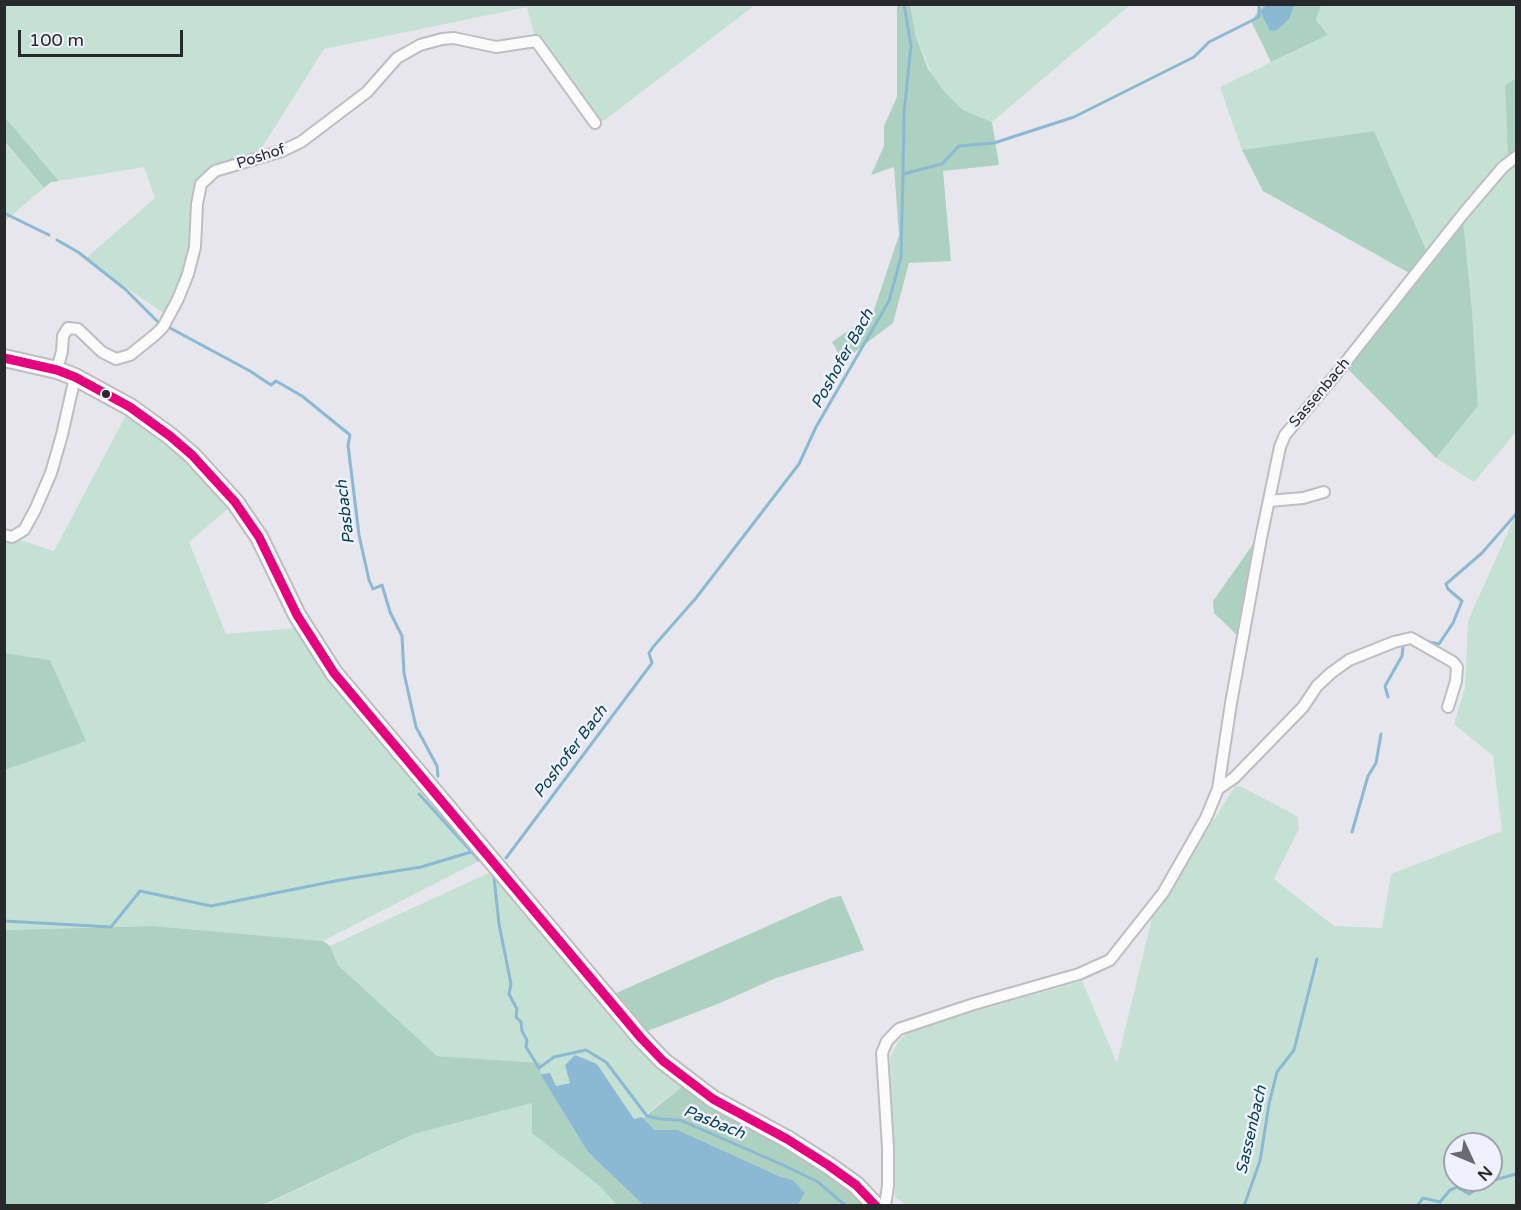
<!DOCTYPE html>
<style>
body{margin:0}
#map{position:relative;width:1521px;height:1210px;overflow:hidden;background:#e6e6ec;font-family:"Varela Round",sans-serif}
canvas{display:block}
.frame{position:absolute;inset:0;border:6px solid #28292d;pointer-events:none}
.north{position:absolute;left:1443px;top:1132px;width:60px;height:60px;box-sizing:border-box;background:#eff2fe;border:2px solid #9fa2aa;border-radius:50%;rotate:134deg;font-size:16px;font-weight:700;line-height:24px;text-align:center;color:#28292d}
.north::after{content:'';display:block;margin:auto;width:21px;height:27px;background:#6a6b70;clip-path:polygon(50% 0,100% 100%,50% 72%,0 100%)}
.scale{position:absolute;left:18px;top:30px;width:165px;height:27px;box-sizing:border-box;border:3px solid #28292d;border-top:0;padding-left:8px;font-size:18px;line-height:21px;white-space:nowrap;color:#28292d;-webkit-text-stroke:4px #eff2fe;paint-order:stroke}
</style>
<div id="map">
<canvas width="1521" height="1210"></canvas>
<div class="frame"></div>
<div class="north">N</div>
<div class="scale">100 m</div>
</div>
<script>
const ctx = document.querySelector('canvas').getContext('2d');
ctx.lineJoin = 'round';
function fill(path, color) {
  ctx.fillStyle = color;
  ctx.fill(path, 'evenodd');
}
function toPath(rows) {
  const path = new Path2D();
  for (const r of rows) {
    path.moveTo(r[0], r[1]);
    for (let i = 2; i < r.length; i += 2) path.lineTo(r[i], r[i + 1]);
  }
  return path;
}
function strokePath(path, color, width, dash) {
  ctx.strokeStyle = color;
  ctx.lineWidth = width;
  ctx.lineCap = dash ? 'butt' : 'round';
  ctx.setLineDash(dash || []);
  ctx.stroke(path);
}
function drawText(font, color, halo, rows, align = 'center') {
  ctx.font = font + ' "Varela Round",sans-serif';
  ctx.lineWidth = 5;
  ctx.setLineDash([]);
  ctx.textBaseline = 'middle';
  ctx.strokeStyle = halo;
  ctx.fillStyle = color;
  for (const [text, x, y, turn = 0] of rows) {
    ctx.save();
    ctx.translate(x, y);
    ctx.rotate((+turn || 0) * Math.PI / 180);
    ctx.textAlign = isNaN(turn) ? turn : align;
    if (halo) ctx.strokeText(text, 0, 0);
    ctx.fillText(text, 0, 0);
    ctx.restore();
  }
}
fill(toPath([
 [4,5,755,5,605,120,595,123,536,41,527,7,324,49,254,160,215,171,201,184,195,247,169,317,85,259,155,198,144,167,59,181,5,117],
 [910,5,1130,5,992,122,963,110,944,91,933,77,916,37],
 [1321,5,1516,5,1516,78,1505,85,1508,157,1427,252,1374,131,1242,150,1220,87,1328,35,1316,20],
 [4,142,44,188,6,220,4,219],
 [1514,166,1516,168,1516,432,1474,482,1436,458,1478,406,1472,310,1463,220,1506,171],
 [126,415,163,439,185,459,230,507,189,542,226,634,297,628,326,678,356,714,483,859,323,941,153,926,5,930,4,770,85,741,50,660,5,653,5,535,54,551],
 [1516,514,1516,1205,906,1205,895,1197,890,1058,898,1042,907,1033,972,1012,1082,981,1117,1063,1153,914,1165,898,1235,786,1242,787,1297,816,1299,829,1274,879,1334,926,1382,928,1391,874,1502,831,1493,756,1454,724,1465,688,1468,621],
 [1455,1144,1491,1144,1491,1180,1455,1180],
 [493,871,684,1085,642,1117,634,1119,597,1064,570,1083,556,1086,550,1073,540,1074,540,1063,437,1056,338,965,330,946],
 [532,1103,617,1205,263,1206,414,1134]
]), '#c5e1d4');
fill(toPath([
 [897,5,910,5,916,37,928,69,944,91,963,110,992,122,999,165,943,171,951,261,909,263,893,323,843,361,832,342,873,313,899,235,894,167,871,175,884,146,884,126,897,97],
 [1263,5,1267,5,1260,11,1294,7,1293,5,1321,5,1316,20,1328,35,1271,62,1251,21],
 [1516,78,1516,152,1508,157,1505,85],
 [4,117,10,123,59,181,51,182,44,188,5,142],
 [1374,131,1427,252,1411,274,1263,191,1242,150],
 [1463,220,1472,310,1478,406,1436,458,1346,367],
 [1258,537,1238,636,1214,613,1213,601],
 [5,653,50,660,86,741,5,770],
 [841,896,864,950,776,978,720,1003,645,1032,614,994,831,898],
 [153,926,323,941,330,946,338,965,437,1056,541,1063,540,1074,587,1151,643,1205,617,1205,601,1187,532,1133,532,1103,414,1134,263,1205,5,1206,5,930],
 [684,1085,784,1144,849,1190,865,1205,798,1205,805,1193,793,1180,779,1176,678,1130,655,1130,643,1118]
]), '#add1c1');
fill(toPath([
 [1267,5,1293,5,1294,6,1289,19,1277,30,1270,31,1260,11],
 [575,1055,597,1064,634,1119,642,1117,655,1130,678,1130,779,1176,793,1180,805,1193,798,1205,643,1205,587,1151,540,1074,550,1073,556,1086,570,1083,565,1065]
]), '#8bb9d4');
strokePath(toPath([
 [903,174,904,113,911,46,904,4],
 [4,213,49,235],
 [57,240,78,252,125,289,159,323],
 [170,328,250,371,271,385,276,381,302,396,350,435,348,445,359,535,369,580,373,589,382,585,390,612,402,636,404,673,416,727,437,766,438,776],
 [1424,641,1439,644,1453,623,1462,601,1448,589,1446,584,1482,553,1516,514],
 [1388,697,1385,686,1402,656,1403,647],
 [419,794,479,860],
 [1352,832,1368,776,1376,763,1381,734],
 [506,858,652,663,649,653,653,647,696,598,799,464,816,427,889,301,901,257,903,174,942,164,959,146,994,143,1074,117,1194,57,1209,42,1259,17,1259,4],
 [494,877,499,924,511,984,509,994,517,1009,516,1017,521,1022,522,1031,527,1040,526,1047,539,1068,554,1057,586,1050,606,1062,647,1116,660,1119,680,1120,783,1165,818,1182,846,1206],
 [4,921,111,927,140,891,211,906,340,880,421,867,471,852],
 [1244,1206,1260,1161,1269,1104,1277,1072,1294,1050,1317,959],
 [1417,1206,1423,1198,1440,1202,1450,1190,1457,1187,1469,1194,1487,1182,1516,1174]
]), '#8bb9d4', 3);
const minor = toPath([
 [57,370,62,351,63,336,68,328,78,329,102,352,116,359,130,355,156,334,163,327,178,299,188,274,195,247,197,204,201,184,215,171,282,151,301,142,367,92,397,58,420,45,442,39,454,38,496,47,536,41,595,123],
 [1269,501,1303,498,1324,492],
 [4,535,12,537,24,530,35,510,51,473,62,435,75,377],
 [1218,789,1234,778,1303,707,1317,686,1331,673,1349,660,1394,642,1411,638,1453,662,1457,667,1456,681,1448,707],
 [885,1206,888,1186,888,1148,882,1053,887,1041,899,1029,974,1004,1079,974,1110,960,1163,893,1206,818,1218,789,1231,703,1261,538,1280,447,1285,435,1337,373,1463,214,1503,167,1516,157]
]);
const secondary = toPath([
 [4,358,57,370,75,377,130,407,170,436,192,455,235,502,259,537,297,615,334,673,641,1038,663,1061,713,1099,787,1139,828,1165,856,1185,876,1206]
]);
strokePath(minor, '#bdbdc2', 14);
strokePath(secondary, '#bdbdc2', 20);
strokePath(minor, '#fbfbfc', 10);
strokePath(secondary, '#fbfbfc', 16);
strokePath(toPath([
 [4,358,57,370,75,377,130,407,170,436,192,455,235,502,259,537,297,615,334,673,641,1038,663,1061,713,1099,787,1139,828,1165,856,1185,876,1206]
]), '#e5007d', 9);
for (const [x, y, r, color] of [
 [106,394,5,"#28292d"]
]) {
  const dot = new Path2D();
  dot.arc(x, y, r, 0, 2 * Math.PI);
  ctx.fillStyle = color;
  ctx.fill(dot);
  strokePath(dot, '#eff2fe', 2);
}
drawText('15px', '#28292d', '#eff2fe', [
 ["Poshof",261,157,-18],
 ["Sassenbach",1320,393,-50]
]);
drawText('italic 16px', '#023c55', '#eff2fe', [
 ["Poshofer Bach",843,359,-61],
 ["Pasbach",346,512,-97],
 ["Poshofer Bach",571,752,-53],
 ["Pasbach",714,1123,22],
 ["Sassenbach",1252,1130,-77]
]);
</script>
